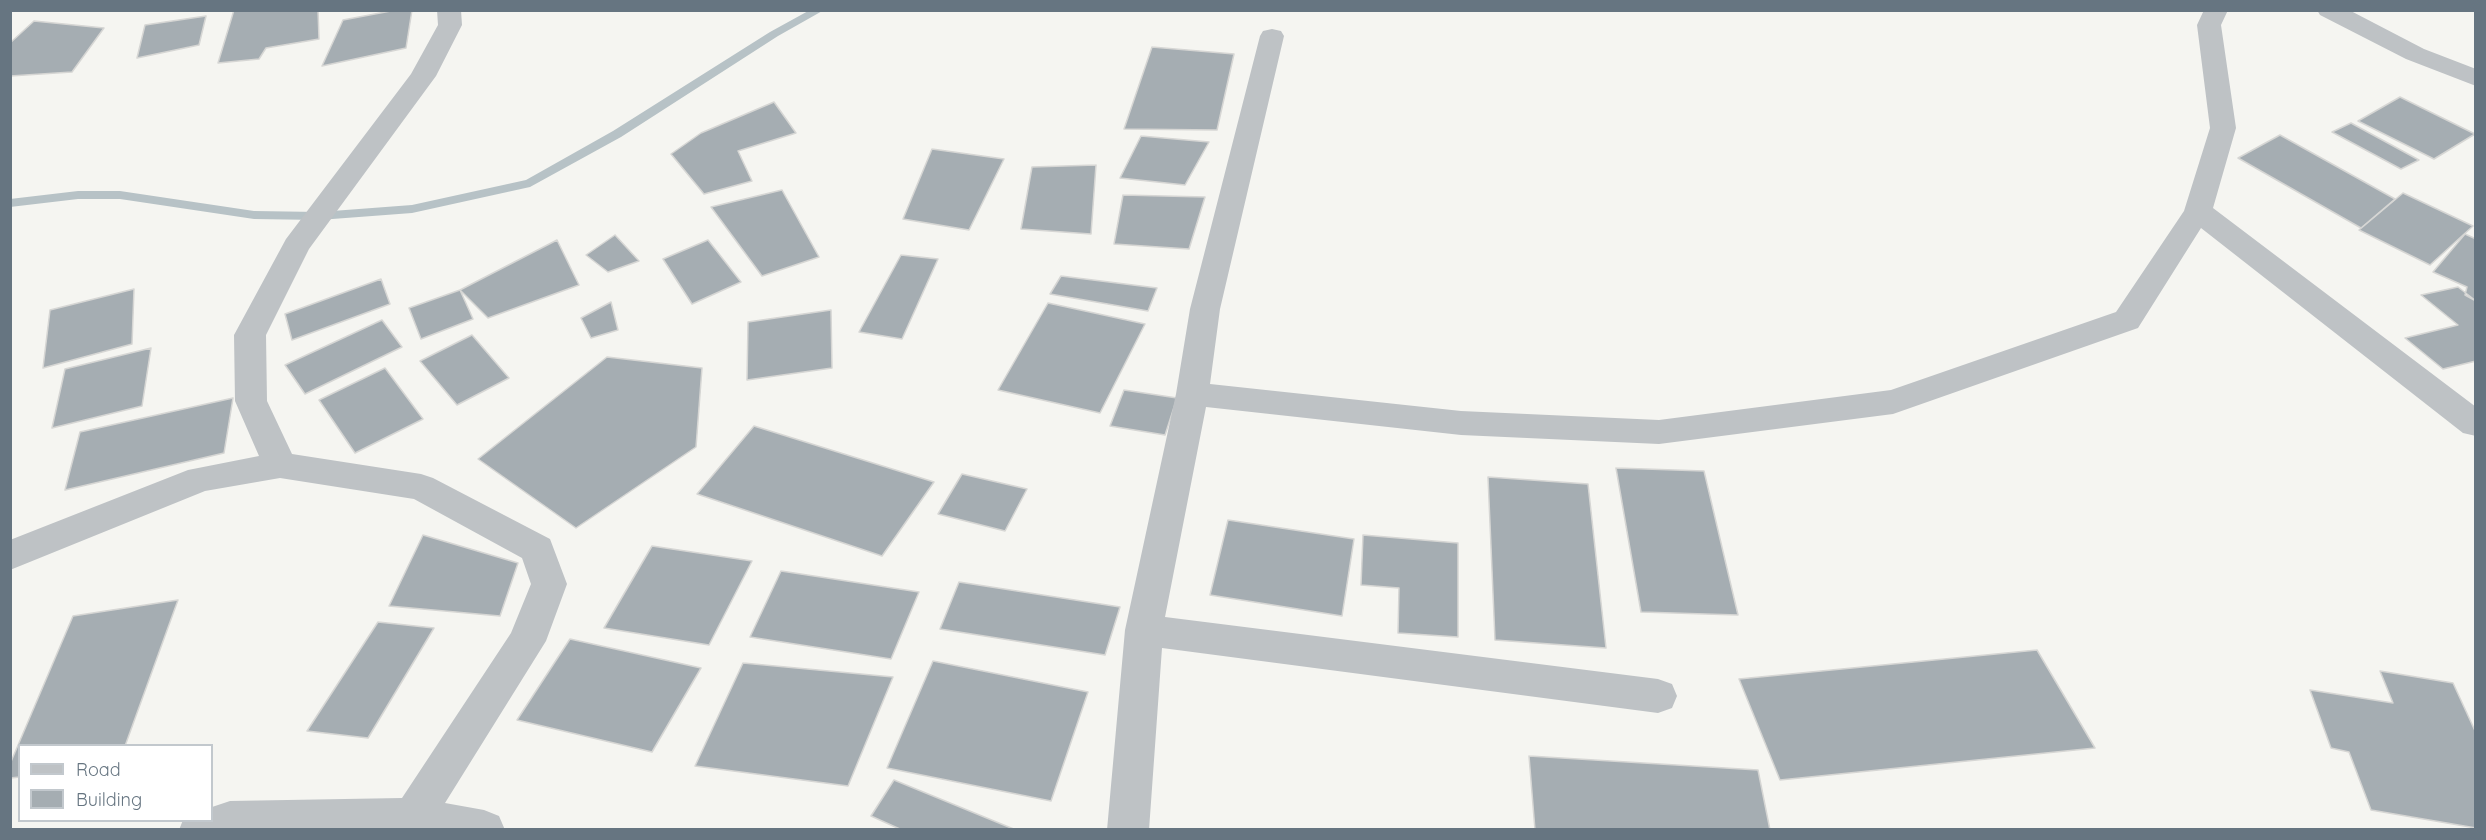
<!DOCTYPE html>
<style>
body{margin:0}
#map{position:relative;width:2486px;height:840px;overflow:hidden;background:#f5f5f1;font-family:Quicksand,sans-serif}
canvas{display:block}
.frame{position:absolute;inset:0;border:12px solid #667581;pointer-events:none}
.legend{position:absolute;left:18px;top:744px;width:195px;height:78px;box-sizing:border-box;background:#fff;border:2px solid #c2c8cd;margin:0;padding:8px 10px;list-style:none;font-size:18px;color:#667581}
.legend li{display:flex;align-items:center;gap:12px;height:30px}
.legend b{width:30px;border:2px solid #c2c8cd}
</style>
<div id="map">
<canvas width="2486" height="840"></canvas>
<div class="frame"></div>
<ul class="legend">
<li><b style="height:8px;background:#bec2c5"></b>Road</li>
<li><b style="height:16px;background:#a5adb2"></b>Building</li>
</ul>
</div>
<script>
const ctx = document.querySelector('canvas').getContext('2d');
ctx.lineJoin = 'round';
function toPath(rows) {
  const path = new Path2D();
  for (const r of rows) {
    path.moveTo(r[0], r[1]);
    for (let i = 2; i < r.length; i += 2) path.lineTo(r[i], r[i + 1]);
  }
  return path;
}
function fill(path, color) {
  ctx.fillStyle = color;
  ctx.fill(path, 'evenodd');
}
function strokePath(path, color, width, dash) {
  ctx.strokeStyle = color;
  ctx.lineWidth = width;
  ctx.lineCap = dash ? 'butt' : 'round';
  ctx.setLineDash(dash || []);
  ctx.stroke(path);
}
fill(toPath([
 [810,10,824,10,778,36,621,137,530,187,412,213,319,220,254,219,120,199,78,199,10,207,10,199,78,191,120,191,254,211,319,212,412,205,526,180,613,131,770,32,810,10]
]), '#b7c2c6');
const building = toPath([
 [234,10,318,10,319,39,266,48,259,59,218,63,234,10],
 [396,10,412,10,406,48,322,66,343,20,396,10],
 [206,16,199,45,137,58,145,25,206,16],
 [34,21,104,28,72,72,10,76,10,43,34,21],
 [1152,47,1234,54,1217,130,1124,129,1152,47],
 [2400,97,2475,134,2434,159,2358,121,2400,97],
 [774,102,796,133,738,151,752,181,704,194,671,154,701,133,774,102],
 [2351,123,2419,160,2401,169,2332,132,2351,123],
 [2280,135,2395,199,2361,228,2238,158,2280,135],
 [1141,136,1209,142,1185,185,1120,178,1141,136],
 [932,149,1004,159,969,230,903,219,932,149],
 [1096,165,1091,234,1021,229,1032,167,1096,165],
 [782,190,819,257,762,276,711,207,782,190],
 [2403,193,2473,226,2430,265,2359,230,2403,193],
 [1123,195,1205,197,1189,249,1114,244,1123,195],
 [2465,234,2476,239,2476,301,2465,295,2467,287,2433,272,2465,234],
 [615,235,639,261,608,272,586,255,615,235],
 [557,240,579,285,488,318,460,290,557,240],
 [708,240,741,282,692,304,663,259,708,240],
 [901,255,938,259,902,339,859,332,901,255],
 [1061,276,1157,288,1148,311,1050,294,1061,276],
 [381,279,390,304,292,340,285,314,381,279],
 [2458,287,2476,301,2476,361,2443,369,2405,338,2458,325,2421,295,2458,287],
 [134,289,132,344,43,368,50,310,134,289],
 [460,290,473,319,421,339,409,308,460,290],
 [611,302,618,330,591,338,581,318,611,302],
 [1048,303,1145,324,1100,413,998,390,1048,303],
 [831,310,832,368,747,380,748,322,831,310],
 [382,320,402,347,305,394,285,365,382,320],
 [472,335,509,378,457,405,420,361,472,335],
 [151,348,142,406,52,428,65,369,151,348],
 [607,357,702,368,696,447,576,528,478,459,607,357],
 [385,368,423,419,355,453,319,400,385,368],
 [1124,390,1177,398,1165,435,1110,426,1124,390],
 [233,398,224,453,65,490,80,432,233,398],
 [754,426,934,482,882,556,697,494,754,426],
 [1616,468,1704,471,1738,615,1641,612,1616,468],
 [962,474,1027,489,1005,531,938,514,962,474],
 [1488,477,1588,484,1606,648,1495,640,1488,477],
 [1228,520,1354,539,1342,616,1210,595,1228,520],
 [423,535,518,563,500,616,389,606,423,535],
 [1363,535,1458,543,1458,637,1398,633,1399,588,1361,585,1363,535],
 [652,546,752,561,709,645,604,628,652,546],
 [781,571,919,592,891,659,750,637,781,571],
 [959,582,1120,607,1105,655,940,629,959,582],
 [178,600,125,746,20,746,20,777,10,778,10,764,73,616,178,600],
 [378,622,434,628,368,738,307,731,378,622],
 [570,639,701,668,652,752,517,720,570,639],
 [2037,650,2095,748,1780,780,1739,679,2037,650],
 [933,661,1088,692,1051,801,887,768,933,661],
 [743,663,893,677,848,786,695,766,743,663],
 [2380,671,2453,683,2476,733,2476,828,2371,810,2349,752,2331,748,2310,690,2393,703,2380,671],
 [1529,756,1758,770,1770,830,1535,830,1529,756],
 [894,780,1016,830,902,830,871,816,894,780]
]);
fill(building, '#a5adb2');
strokePath(building, '#d6d6d4', 1.5);
fill(toPath([
 [437,10,461,10,462,25,436,76,309,249,266,335,267,401,292,454,421,474,433,478,550,539,567,584,546,641,445,803,484,810,499,816,505,830,179,830,183,820,212,820,212,807,230,801,402,798,511,633,531,584,522,558,414,499,280,478,205,491,10,570,10,540,188,470,259,456,235,401,234,335,286,239,411,74,438,25,437,10],
 [2204,10,2228,10,2221,25,2236,128,2213,208,2476,407,2476,436,2463,433,2201,228,2138,328,1893,414,1659,444,1461,435,1206,407,1165,617,1658,679,1672,684,1677,696,1672,708,1658,713,1162,648,1149,830,1107,830,1125,630,1176,394,1190,309,1260,36,1263,31,1272,29,1281,31,1284,36,1220,309,1210,384,1461,411,1659,420,1891,390,2116,312,2184,211,2210,128,2197,25,2204,10],
 [2317,10,2349,10,2424,49,2476,69,2476,86,2406,59,2320,15,2317,10]
]), '#bec2c5');
</script>
